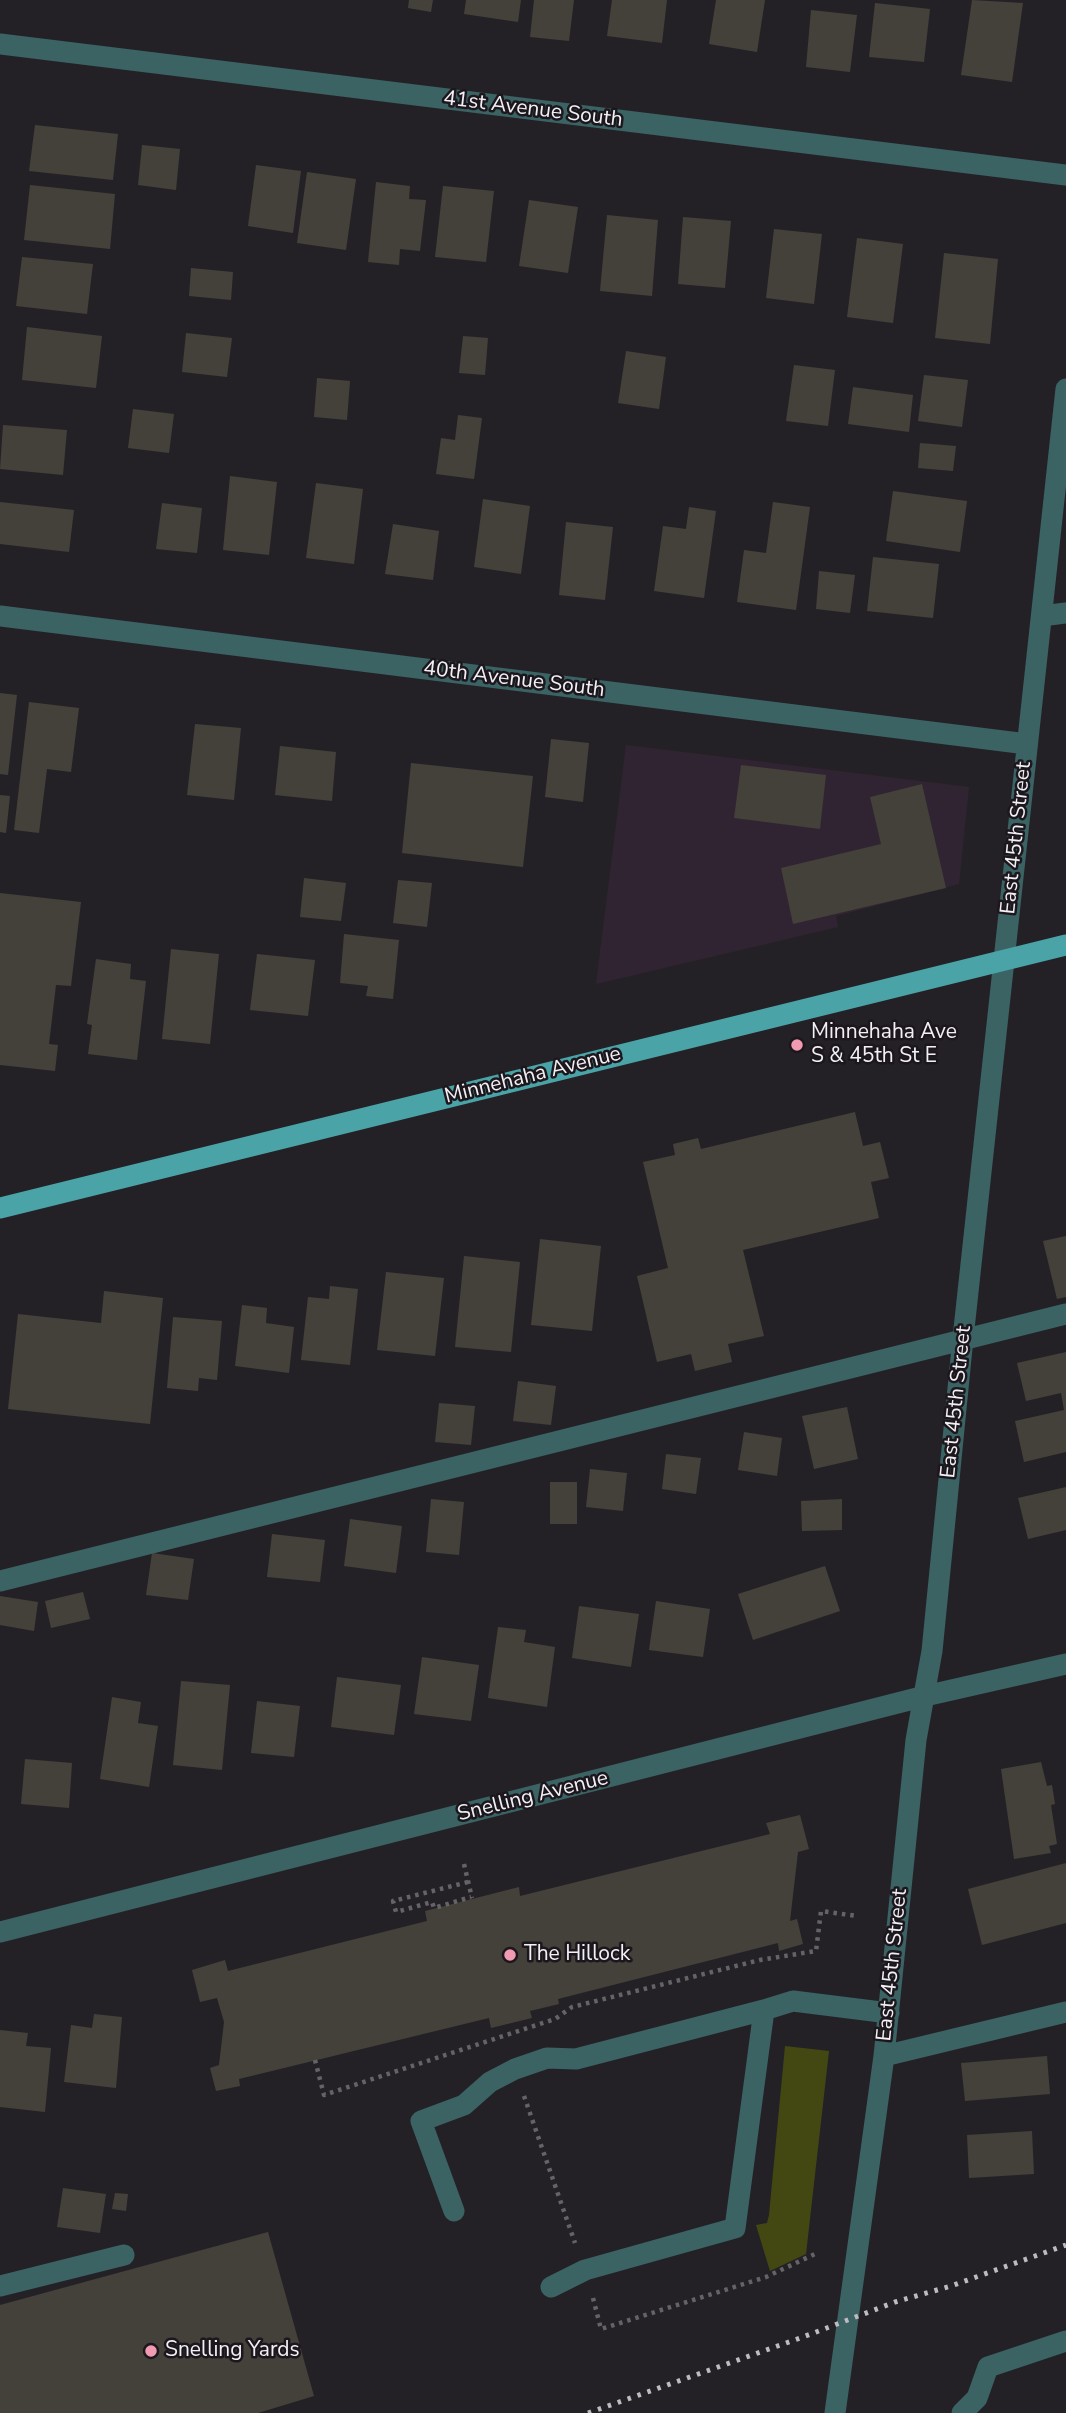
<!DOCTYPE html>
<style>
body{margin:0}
canvas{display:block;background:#242126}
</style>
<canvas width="1066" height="2413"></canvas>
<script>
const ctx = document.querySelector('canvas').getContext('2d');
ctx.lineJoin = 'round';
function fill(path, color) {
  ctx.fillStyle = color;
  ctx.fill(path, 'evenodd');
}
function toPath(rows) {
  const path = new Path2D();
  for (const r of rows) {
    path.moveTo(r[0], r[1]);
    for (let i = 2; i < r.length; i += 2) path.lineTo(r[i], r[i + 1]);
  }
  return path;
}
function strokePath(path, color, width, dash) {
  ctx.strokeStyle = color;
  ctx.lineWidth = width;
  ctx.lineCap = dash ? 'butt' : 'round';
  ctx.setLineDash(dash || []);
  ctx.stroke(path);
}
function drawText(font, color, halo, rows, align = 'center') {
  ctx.font = font + ' "Nunito Sans",sans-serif';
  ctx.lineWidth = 5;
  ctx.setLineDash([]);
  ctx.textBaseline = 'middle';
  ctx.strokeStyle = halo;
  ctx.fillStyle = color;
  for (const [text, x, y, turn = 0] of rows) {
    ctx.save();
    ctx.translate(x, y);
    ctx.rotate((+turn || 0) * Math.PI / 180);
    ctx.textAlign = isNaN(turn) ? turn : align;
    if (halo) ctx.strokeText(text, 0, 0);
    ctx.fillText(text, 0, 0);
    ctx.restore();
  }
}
fill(toPath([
 [626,745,969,787,959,884,836,916,838,927,596,984]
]), '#312432');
fill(toPath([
 [785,2046,829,2051,806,2254,770,2271,756,2225,767,2223,769,2215]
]), '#434813');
fill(toPath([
 [409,0,433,0,431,12,408,8],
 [466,0,521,0,518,22,464,14],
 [534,0,574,0,569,41,530,37],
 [612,0,667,0,662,43,607,36],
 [716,0,765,0,757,52,709,44],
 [972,0,1023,3,1012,82,961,75],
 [875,3,930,9,924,62,869,57],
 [811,10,857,15,850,72,806,67],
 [35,125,118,134,113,180,29,171],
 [142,145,180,149,176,190,138,185],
 [256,165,301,171,293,233,248,226],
 [307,172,356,179,346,250,297,243],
 [376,182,410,186,409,199,426,200,420,251,400,249,399,265,368,262],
 [30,185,115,194,110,249,24,240],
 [443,186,494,191,486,262,435,257],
 [529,200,578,207,568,273,519,266],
 [607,215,658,220,652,296,600,291],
 [683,217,731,221,725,288,678,284],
 [774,229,822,234,814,304,766,298],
 [857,238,903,244,893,323,847,317],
 [944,253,998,259,990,344,935,338],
 [22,257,93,264,87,314,16,306],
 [191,268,233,272,231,300,189,296],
 [27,327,102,336,96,388,22,380],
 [186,333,232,338,227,377,182,372],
 [463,336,488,338,485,375,459,373],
 [626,351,666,357,659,409,618,403],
 [794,365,835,370,828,426,786,421],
 [924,375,968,380,962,427,918,421],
 [317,378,350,381,347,420,314,417],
 [853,387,913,395,909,432,848,424],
 [133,409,174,414,169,453,128,448],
 [458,415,482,418,474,479,436,474,441,438,455,440],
 [3,425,67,430,63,475,0,469],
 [920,443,956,446,953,471,918,468],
 [230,476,277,482,269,555,223,550],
 [316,483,363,489,354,564,306,558],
 [893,491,967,501,960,552,886,541],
 [483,499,530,506,521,574,474,567],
 [0,502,74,510,69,552,0,544],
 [773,502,810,507,796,610,737,602,744,550,766,553],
 [162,503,202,508,197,553,156,549],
 [689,507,716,511,704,598,654,591,663,526,686,529],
 [566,522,613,527,605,600,559,595],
 [393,524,439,531,433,580,385,574],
 [873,557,939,564,933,618,867,611],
 [819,571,855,575,850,613,816,609],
 [0,693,17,695,8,775,0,774],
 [29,702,79,708,71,772,47,769,39,833,14,830],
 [195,724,241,728,234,800,187,795],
 [551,739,589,743,583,802,545,797],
 [280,746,336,752,332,801,275,795],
 [411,763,533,776,523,867,402,853],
 [741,765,826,775,820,829,734,818],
 [922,784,946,888,793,924,781,868,881,844,870,797],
 [0,795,10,796,6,833,0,832],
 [304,878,346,883,341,921,300,917],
 [398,880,432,883,427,927,393,923],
 [0,893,81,902,71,986,56,985,49,1044,58,1045,55,1071,0,1065],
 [344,934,399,940,393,999,366,996,368,986,340,983],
 [171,949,219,954,210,1044,162,1039],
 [257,954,315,960,308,1016,250,1010],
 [96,959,131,964,130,979,146,981,137,1060,88,1054,92,1025,87,1024],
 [855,1112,863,1146,880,1142,889,1178,871,1182,879,1218,743,1250,764,1336,728,1344,732,1362,695,1371,691,1354,657,1362,637,1276,668,1268,643,1162,675,1155,673,1144,698,1138,701,1149],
 [1066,1236,1066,1297,1057,1299,1043,1241],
 [540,1239,601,1246,592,1331,531,1325],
 [464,1256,520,1262,511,1352,455,1347],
 [386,1272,444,1278,435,1356,377,1350],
 [330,1286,358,1289,350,1365,301,1360,308,1297,329,1299],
 [104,1291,163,1298,150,1424,8,1409,18,1314,101,1323],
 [242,1305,267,1308,266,1323,294,1327,289,1373,235,1366],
 [173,1317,222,1321,217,1380,199,1378,198,1391,167,1388],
 [1066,1352,1066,1452,1024,1462,1015,1421,1064,1410,1061,1393,1026,1401,1017,1363],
 [518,1381,556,1386,551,1425,513,1421],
 [439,1403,475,1406,471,1445,435,1442],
 [847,1407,858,1459,814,1469,802,1416],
 [744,1432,782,1438,777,1476,738,1470],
 [666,1454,701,1458,696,1494,662,1489],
 [590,1469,627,1473,623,1511,586,1507],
 [550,1482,577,1482,577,1524,550,1524],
 [1066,1487,1066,1530,1028,1539,1018,1498],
 [431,1499,464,1502,459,1555,426,1552],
 [842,1499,842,1530,802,1531,801,1501],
 [350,1519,402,1526,396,1573,344,1566],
 [272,1534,325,1540,320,1582,267,1577],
 [152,1553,194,1559,188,1600,146,1595],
 [825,1566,840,1611,753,1640,738,1594],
 [83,1592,90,1619,51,1628,45,1601],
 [0,1596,38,1602,34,1631,0,1625],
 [656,1601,710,1609,703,1657,649,1650],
 [579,1606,639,1614,631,1667,572,1658],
 [498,1627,526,1630,524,1642,555,1647,547,1707,488,1698],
 [422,1657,479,1665,471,1721,414,1714],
 [337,1677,401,1685,394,1735,331,1727],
 [181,1681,230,1685,222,1770,173,1765],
 [112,1697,141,1702,138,1723,158,1726,149,1787,100,1779],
 [257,1701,300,1706,294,1757,251,1753],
 [25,1759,72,1763,69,1808,21,1804],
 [1041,1762,1047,1786,1052,1785,1055,1804,1051,1805,1057,1844,1049,1846,1051,1853,1014,1859,1001,1769],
 [800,1815,809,1849,798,1852,790,1921,797,1919,803,1944,779,1951,778,1943,558,1999,559,2004,530,2011,532,2018,491,2028,489,2018,239,2079,240,2086,216,2091,210,2068,219,2065,224,2022,217,1998,200,2002,192,1970,225,1960,228,1971,427,1921,425,1911,519,1887,520,1896,770,1834,766,1823],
 [1066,1863,1066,1923,982,1945,968,1889],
 [94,2014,122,2017,116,2088,64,2082,71,2025,92,2028],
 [0,2030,28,2033,26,2046,51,2048,45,2112,0,2107],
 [1047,2056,1050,2094,965,2101,961,2063],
 [1032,2131,1034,2174,969,2178,967,2135],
 [63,2188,106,2194,100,2233,57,2227],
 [115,2193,128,2194,126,2211,112,2209],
 [268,2232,314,2396,258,2413,0,2413,0,2305]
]), '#44403a');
strokePath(toPath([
 [464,1864,472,1898],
 [468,1882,393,1901,396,1912,432,1902,434,1908,471,1897],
 [315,2060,324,2095,555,2019,572,2007,760,1960,816,1951,821,1911,857,1916],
 [524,2096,575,2243],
 [593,2298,601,2329,766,2277,815,2254]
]), '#656367', 4.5, [3.5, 5]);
strokePath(toPath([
 [0,44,1066,175],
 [0,616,1027,744],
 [1042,616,1066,613],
 [0,1581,1066,1314],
 [0,1932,925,1696,1066,1664],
 [764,2010,793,2001,889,2013],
 [884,2056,1066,2012],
 [454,2211,421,2121,464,2105,490,2082,515,2069,547,2058,576,2059,764,2010,735,2228,585,2270,551,2287],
 [0,2286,124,2255],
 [835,2413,884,2056,916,1740,932,1651,963,1338,1066,389],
 [962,2413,977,2398,988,2367,1066,2341]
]), '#3b6364', 21);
strokePath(toPath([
 [0,1208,1066,945]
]), '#4aa3a7', 21);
strokePath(toPath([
 [588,2413,803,2337,895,2302,951,2286,1066,2245]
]), '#bebcc0', 5, [3.5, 7]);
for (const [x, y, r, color] of [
 [797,1045,7,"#f19ab2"],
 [510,1955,7,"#f19ab2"],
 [151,2351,7,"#f19ab2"]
]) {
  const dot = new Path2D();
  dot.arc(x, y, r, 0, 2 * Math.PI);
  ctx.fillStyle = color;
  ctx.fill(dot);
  strokePath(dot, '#1b171d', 2.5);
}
drawText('21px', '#f2f0f4', '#1b171d', [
 ["41st Avenue South",533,110,7],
 ["40th Avenue South",514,680,7],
 ["East 45th Street",1017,838,-84],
 ["Minnehaha Avenue",533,1076,-14],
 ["East 45th Street",957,1402,-84],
 ["Snelling Avenue",533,1797,-14],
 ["East 45th Street",893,1965,-84]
]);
drawText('21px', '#f2f0f4', '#1b171d', [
 ["Minnehaha Ave",811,1033],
 ["S & 45th St E",811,1057],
 ["The Hillock",524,1955],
 ["Snelling Yards",165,2351]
], 'left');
</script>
